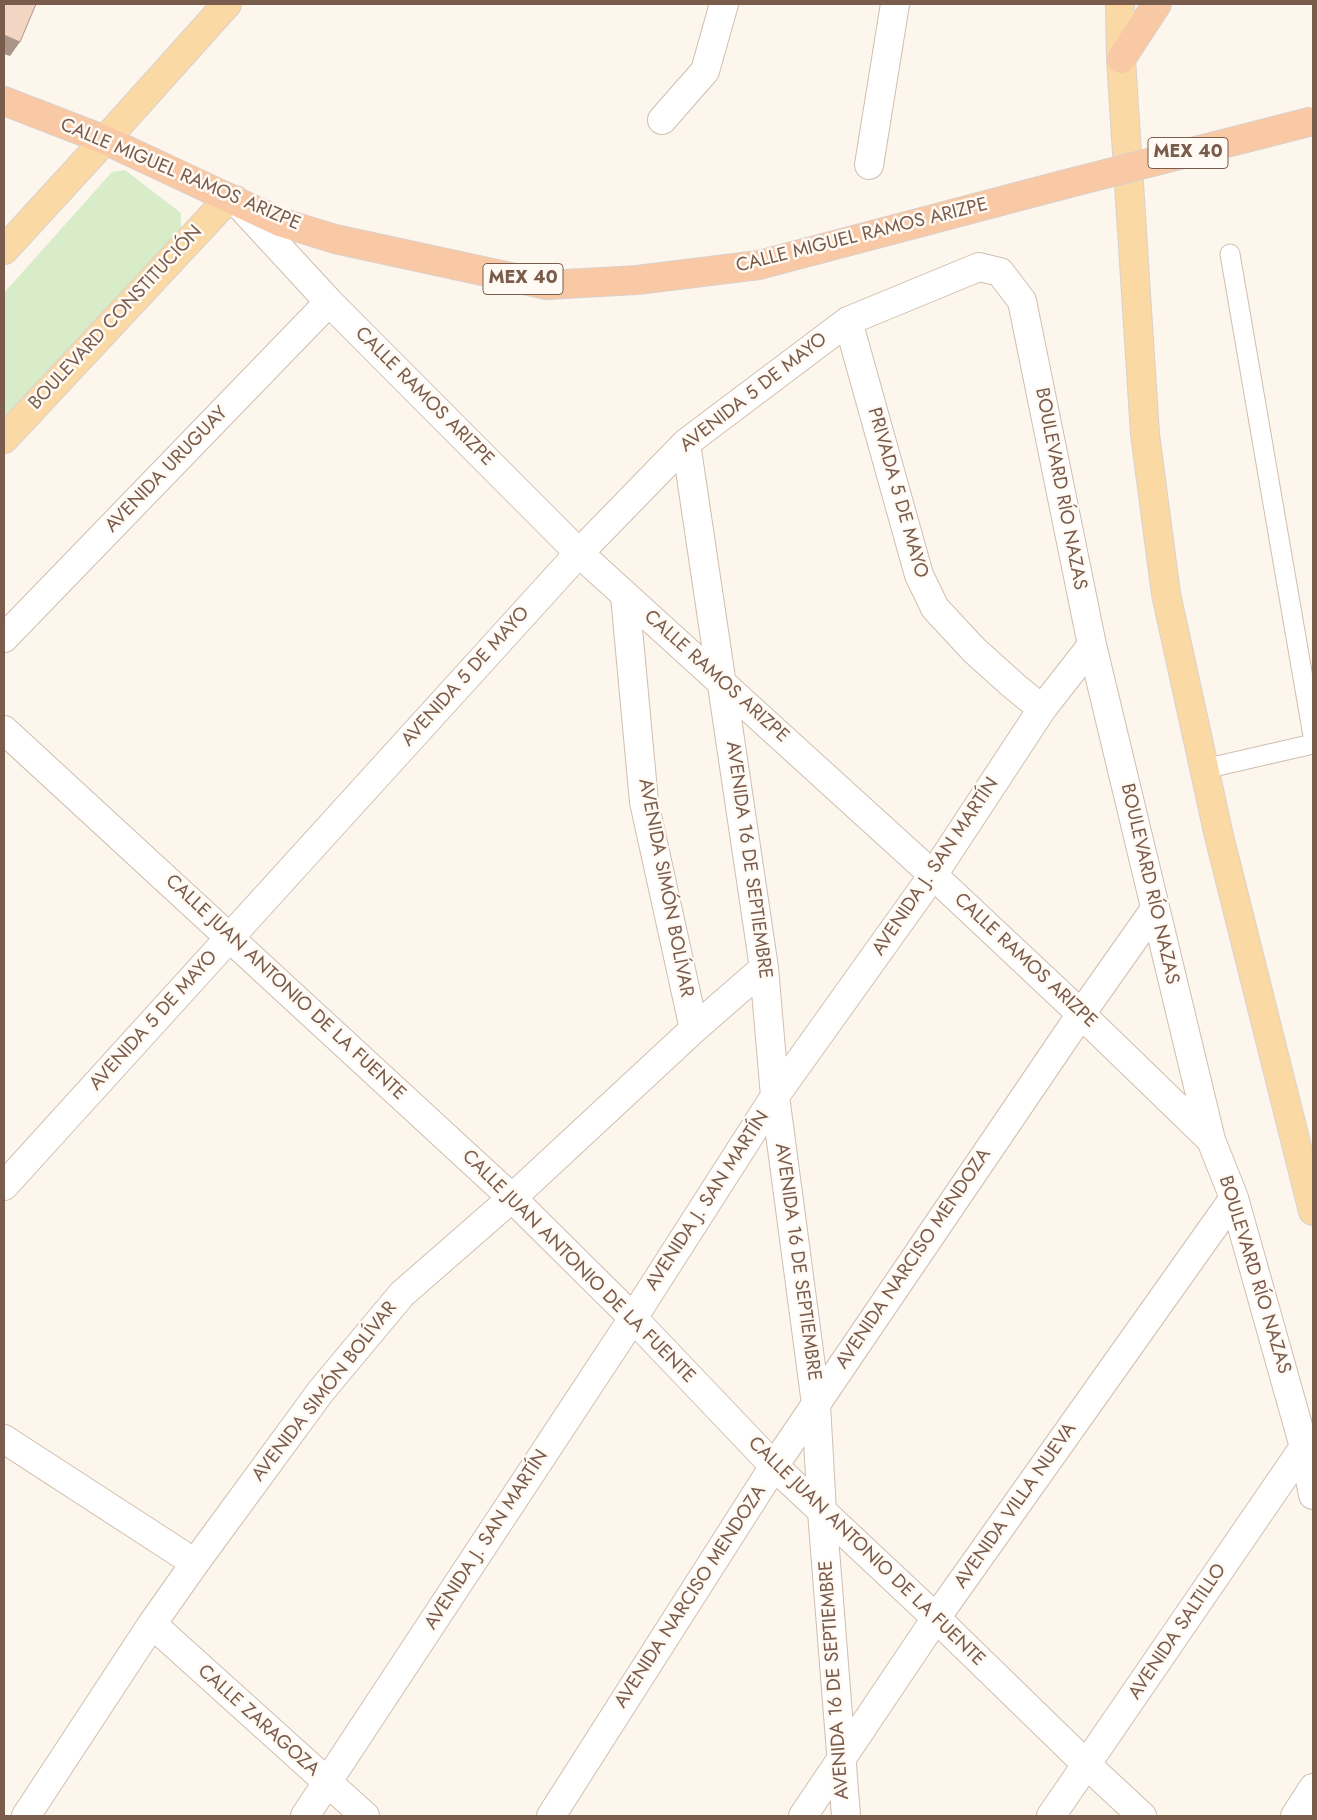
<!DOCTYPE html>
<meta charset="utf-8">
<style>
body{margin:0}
#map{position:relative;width:1317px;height:1820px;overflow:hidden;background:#fdf6ec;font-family:Jost,sans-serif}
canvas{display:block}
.frame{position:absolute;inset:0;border:5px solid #7a5c4d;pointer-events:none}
</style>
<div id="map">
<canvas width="1317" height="1820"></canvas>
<div class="frame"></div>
</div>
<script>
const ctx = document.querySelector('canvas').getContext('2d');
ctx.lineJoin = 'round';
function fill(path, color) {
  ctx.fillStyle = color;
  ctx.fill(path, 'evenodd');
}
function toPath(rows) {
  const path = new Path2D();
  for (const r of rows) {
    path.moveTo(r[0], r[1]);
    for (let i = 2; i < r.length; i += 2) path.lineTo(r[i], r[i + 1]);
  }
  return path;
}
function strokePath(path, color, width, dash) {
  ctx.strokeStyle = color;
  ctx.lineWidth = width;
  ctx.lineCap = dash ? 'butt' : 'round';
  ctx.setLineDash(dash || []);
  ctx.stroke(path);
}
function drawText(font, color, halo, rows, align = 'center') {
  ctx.font = font + ' Jost,sans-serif';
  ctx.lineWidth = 5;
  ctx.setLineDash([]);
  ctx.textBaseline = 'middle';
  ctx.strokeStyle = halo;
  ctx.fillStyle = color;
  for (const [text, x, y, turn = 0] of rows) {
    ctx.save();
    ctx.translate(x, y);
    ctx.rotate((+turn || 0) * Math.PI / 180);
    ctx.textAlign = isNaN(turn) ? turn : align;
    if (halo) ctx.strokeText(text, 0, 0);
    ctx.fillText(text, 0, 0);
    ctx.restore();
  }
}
fill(toPath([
 [125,170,181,213,181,228,4,421,4,293,112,172]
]), '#d8ecc9');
const service = toPath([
 [1230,254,1313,736],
 [1204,769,1313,744]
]);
const minor = toPath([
 [662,120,705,71,724,4],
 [869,165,895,4],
 [235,200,329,302,579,553,933,875,1081,1014,1211,1140],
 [848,321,919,575,935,608,974,650,1014,686,1042,709],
 [686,443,764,968,775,1096,816,1404,822,1512,846,1816],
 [625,596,644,802,694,1029],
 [4,638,329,302],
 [4,730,512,1198,633,1318,774,1466,936,1618,1087,1765,1142,1816],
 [4,1186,579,553,686,443,848,321,979,267,1000,272,1022,301,1092,645,1211,1140,1234,1198,1304,1447,1313,1495],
 [4,1439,195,1563],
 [152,1624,365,1816],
 [26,1816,152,1624,195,1563,321,1391,402,1294,512,1198,694,1029,764,968],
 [305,1816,633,1318,775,1096,933,875,1042,709,1092,645],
 [551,1816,774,1466,1081,1014,1155,909],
 [803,1816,936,1618,1234,1198],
 [1051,1816,1304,1447],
 [1295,1816,1313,1788]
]);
const primary = toPath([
 [1120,4,1121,59,1145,434,1166,594,1219,836,1313,1211],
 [4,250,105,140,227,4],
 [4,439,229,198]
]);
const trunk = toPath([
 [1121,59,1157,4],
 [4,101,105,140,280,222,335,239,547,285,637,280,759,265,1062,185]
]);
strokePath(service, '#d1beb0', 21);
strokePath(minor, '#d1beb0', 30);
strokePath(primary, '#dad1cd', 30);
strokePath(trunk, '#dad1cd', 30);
strokePath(service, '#fff', 19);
strokePath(minor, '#fff', 28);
strokePath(primary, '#fbd9a5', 28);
strokePath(trunk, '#f9c8a4', 28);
const trunkBridge = toPath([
 [1062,185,1313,121]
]);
strokePath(trunkBridge, '#dad1cd', 30, []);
strokePath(trunkBridge, '#f9c8a4', 28);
fill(toPath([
 [4,35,20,42,10,56,4,54]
]), '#aa9588');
const building = toPath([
 [4,4,36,4,20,42,4,35,4,4]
]);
fill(building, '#f3d5c3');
strokePath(building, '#aa9588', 1);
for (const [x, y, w] of [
 [1188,153,80],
 [523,279,80]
]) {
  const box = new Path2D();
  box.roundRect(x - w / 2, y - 15.5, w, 31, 4);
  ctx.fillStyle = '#fffaf3';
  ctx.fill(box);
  strokePath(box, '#7a5c4d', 1);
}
drawText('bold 18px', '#7a5c4d', null, [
 ["MEX 40",1188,153],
 ["MEX 40",523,279]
]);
drawText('19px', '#7a5c4d', '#fffaf3', [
 ["CALLE MIGUEL RAMOS ARIZPE",180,175,23],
 ["CALLE MIGUEL RAMOS ARIZPE",862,236,-14],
 ["BOULEVARD CONSTITUCIÓN",116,318,-47],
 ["AVENIDA 5 DE MAYO",754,393,-38],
 ["CALLE RAMOS ARIZPE",424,397,45],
 ["AVENIDA URUGUAY",167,470,-46],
 ["BOULEVARD RÍO NAZAS",1060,489,79],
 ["PRIVADA 5 DE MAYO",897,493,74],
 ["AVENIDA 5 DE MAYO",466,677,-48],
 ["CALLE RAMOS ARIZPE",716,677,42],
 ["AVENIDA 16 DE SEPTIEMBRE",748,860,82],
 ["AVENIDA J. SAN MARTÍN",936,867,-56],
 ["BOULEVARD RÍO NAZAS",1149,884,77],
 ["AVENIDA SIMÓN BOLÍVAR",665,888,79],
 ["CALLE RAMOS ARIZPE",1025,961,43],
 ["CALLE JUAN ANTONIO DE LA FUENTE",285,988,43],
 ["AVENIDA 5 DE MAYO",154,1021,-48],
 ["AVENIDA J. SAN MARTÍN",708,1201,-57],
 ["AVENIDA NARCISO MENDOZA",914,1259,-56],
 ["AVENIDA 16 DE SEPTIEMBRE",797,1262,82],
 ["CALLE JUAN ANTONIO DE LA FUENTE",578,1267,45],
 ["BOULEVARD RÍO NAZAS",1254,1275,73],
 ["AVENIDA SIMÓN BOLÍVAR",325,1392,-52],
 ["AVENIDA VILLA NUEVA",1016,1506,-55],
 ["AVENIDA J. SAN MARTÍN",487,1540,-57],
 ["CALLE JUAN ANTONIO DE LA FUENTE",866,1552,44],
 ["AVENIDA NARCISO MENDOZA",691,1597,-57],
 ["AVENIDA SALTILLO",1178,1632,-56],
 ["AVENIDA 16 DE SEPTIEMBRE",835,1680,-94],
 ["CALLE ZARAGOZA",258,1721,42]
]);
</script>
